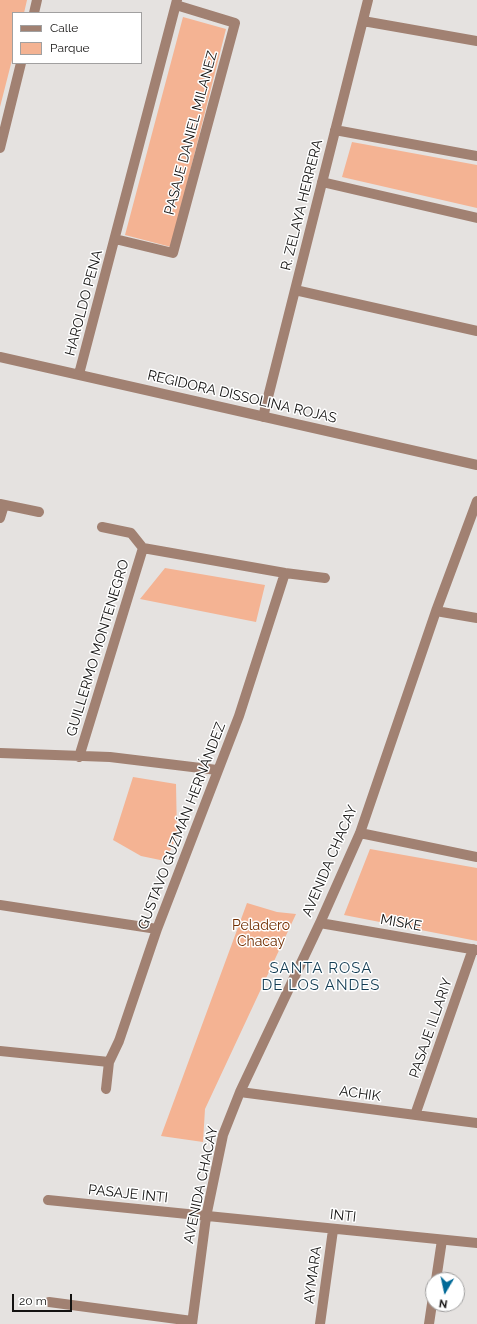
<!DOCTYPE html>
<meta charset="utf-8">
<style>
body{margin:0}
#map{position:relative;width:477px;height:1324px;overflow:hidden;background:#e5e2e0;font-family:Raleway,sans-serif}
canvas{display:block}
.legend{position:absolute;left:12px;top:12px;width:130px;height:52px;box-sizing:border-box;background:#fff;border:1px solid #a1a0a0;margin:0;padding:5px 7px;list-style:none;font-size:12px;color:#131211}
.legend li{display:flex;align-items:center;gap:8px;height:20px}
.legend b{width:20px;border:1px solid #a1a0a0}
.north{position:absolute;left:425px;top:1272px;width:40px;height:40px;box-sizing:border-box;background:#fff;border:1px solid #a1a0a0;border-radius:50%;rotate:189deg;font-size:11px;font-weight:700;line-height:16px;text-align:center;color:#131211}
.north::after{content:'';display:block;margin:auto;width:14px;height:18px;background:#006997;clip-path:polygon(50% 0,100% 100%,50% 72%,0 100%)}
.scale{position:absolute;left:12px;top:1294px;width:60px;height:18px;box-sizing:border-box;border:2px solid #131211;border-top:0;padding-left:5px;font-size:12px;line-height:14px;white-space:nowrap;color:#131211;-webkit-text-stroke:3px #fff;paint-order:stroke}
</style>
<div id="map">
<canvas width="477" height="1324"></canvas>
<ul class="legend">
<li><b style="height:5px;background:#a18172"></b>Calle</li>
<li><b style="height:11px;background:#f4b393"></b>Parque</li>
</ul>
<div class="north">N</div>
<div class="scale">20 m</div>
</div>
<script>
const ctx = document.querySelector('canvas').getContext('2d');
ctx.lineJoin = 'round';
function fill(path, color) {
  ctx.fillStyle = color;
  ctx.fill(path, 'evenodd');
}
function toPath(rows) {
  const path = new Path2D();
  for (const r of rows) {
    path.moveTo(r[0], r[1]);
    for (let i = 2; i < r.length; i += 2) path.lineTo(r[i], r[i + 1]);
  }
  return path;
}
function strokePath(path, color, width, dash) {
  ctx.strokeStyle = color;
  ctx.lineWidth = width;
  ctx.lineCap = dash ? 'butt' : 'round';
  ctx.setLineDash(dash || []);
  ctx.stroke(path);
}
function drawText(font, color, halo, rows, align = 'center') {
  ctx.font = font + ' Raleway,sans-serif';
  ctx.lineWidth = 3;
  ctx.setLineDash([]);
  ctx.textBaseline = 'middle';
  ctx.strokeStyle = halo;
  ctx.fillStyle = color;
  for (const [text, x, y, turn = 0] of rows) {
    ctx.save();
    ctx.translate(x, y);
    ctx.rotate((+turn || 0) * Math.PI / 180);
    ctx.textAlign = isNaN(turn) ? turn : align;
    if (halo) ctx.strokeText(text, 0, 0);
    ctx.fillText(text, 0, 0);
    ctx.restore();
  }
}
fill(toPath([
 [0,0,27,0,24,13,13,13,13,56,0,107],
 [183,17,226,29,171,247,125,235],
 [352,142,477,165,477,208,342,177],
 [165,568,265,585,256,622,140,599],
 [133,777,176,784,177,836,165,861,141,856,113,840],
 [370,849,477,868,477,941,344,915],
 [247,903,277,912,296,914,205,1109,203,1142,161,1136]
]), '#f4b393');
strokePath(toPath([
 [34,13,37,0],
 [363,21,477,41],
 [335,130,477,156],
 [0,148,21,63],
 [322,182,477,218],
 [115,239,173,253,235,23,176,5],
 [295,290,477,331],
 [0,357,477,465],
 [79,374,177,0],
 [263,417,368,0],
 [0,504,39,512],
 [0,518,4,505],
 [102,527,131,533,143,548,285,573,325,578],
 [436,611,477,618],
 [0,753,110,757,217,770],
 [79,757,143,548],
 [360,833,477,857],
 [0,905,157,929],
 [320,923,477,950],
 [0,1051,109,1062],
 [106,1089,109,1062,119,1041,157,929,239,716,285,573],
 [240,1092,477,1123],
 [415,1115,473,949],
 [48,1200,477,1243],
 [436,1280,442,1240],
 [49,1302,192,1321],
 [192,1324,206,1217,223,1135,240,1092,320,923,360,833,436,611,477,501],
 [320,1324,333,1230],
 [429,1324,433,1297]
]), '#a18172', 10);
drawText('14px', '#131211', '#fff', [
 ["PASAJE DANIEL MILANEZ",191,133,-75],
 ["R. ZELAYA HERRERA",302,205,-76],
 ["HAROLDO PENA",84,303,-75],
 ["REGIDORA DISSOLINA ROJAS",242,397,13],
 ["GUILLERMO MONTENEGRO",98,648,-73],
 ["GUSTAVO GUZMÁN HERNÁNDEZ",182,826,-69],
 ["AVENIDA CHACAY",330,861,-67],
 ["MISKE",401,923,10],
 ["PASAJE ILLARIY",431,1028,-71],
 ["ACHIK",360,1094,8],
 ["AVENIDA CHACAY",201,1185,-78],
 ["PASAJE INTI",128,1194,6],
 ["INTI",343,1216,6],
 ["AYMARA",313,1275,-82]
]);
drawText('14px', '#6f2d01', '#fff', [
 ["Peladero",261,926],
 ["Chacay",261,942]
]);
ctx.letterSpacing = '1px';
drawText('15px', '#143d54', '#fff', [
 ["SANTA ROSA",321,968],
 ["DE LOS ANDES",321,985]
]);
ctx.letterSpacing = '0px';
</script>
